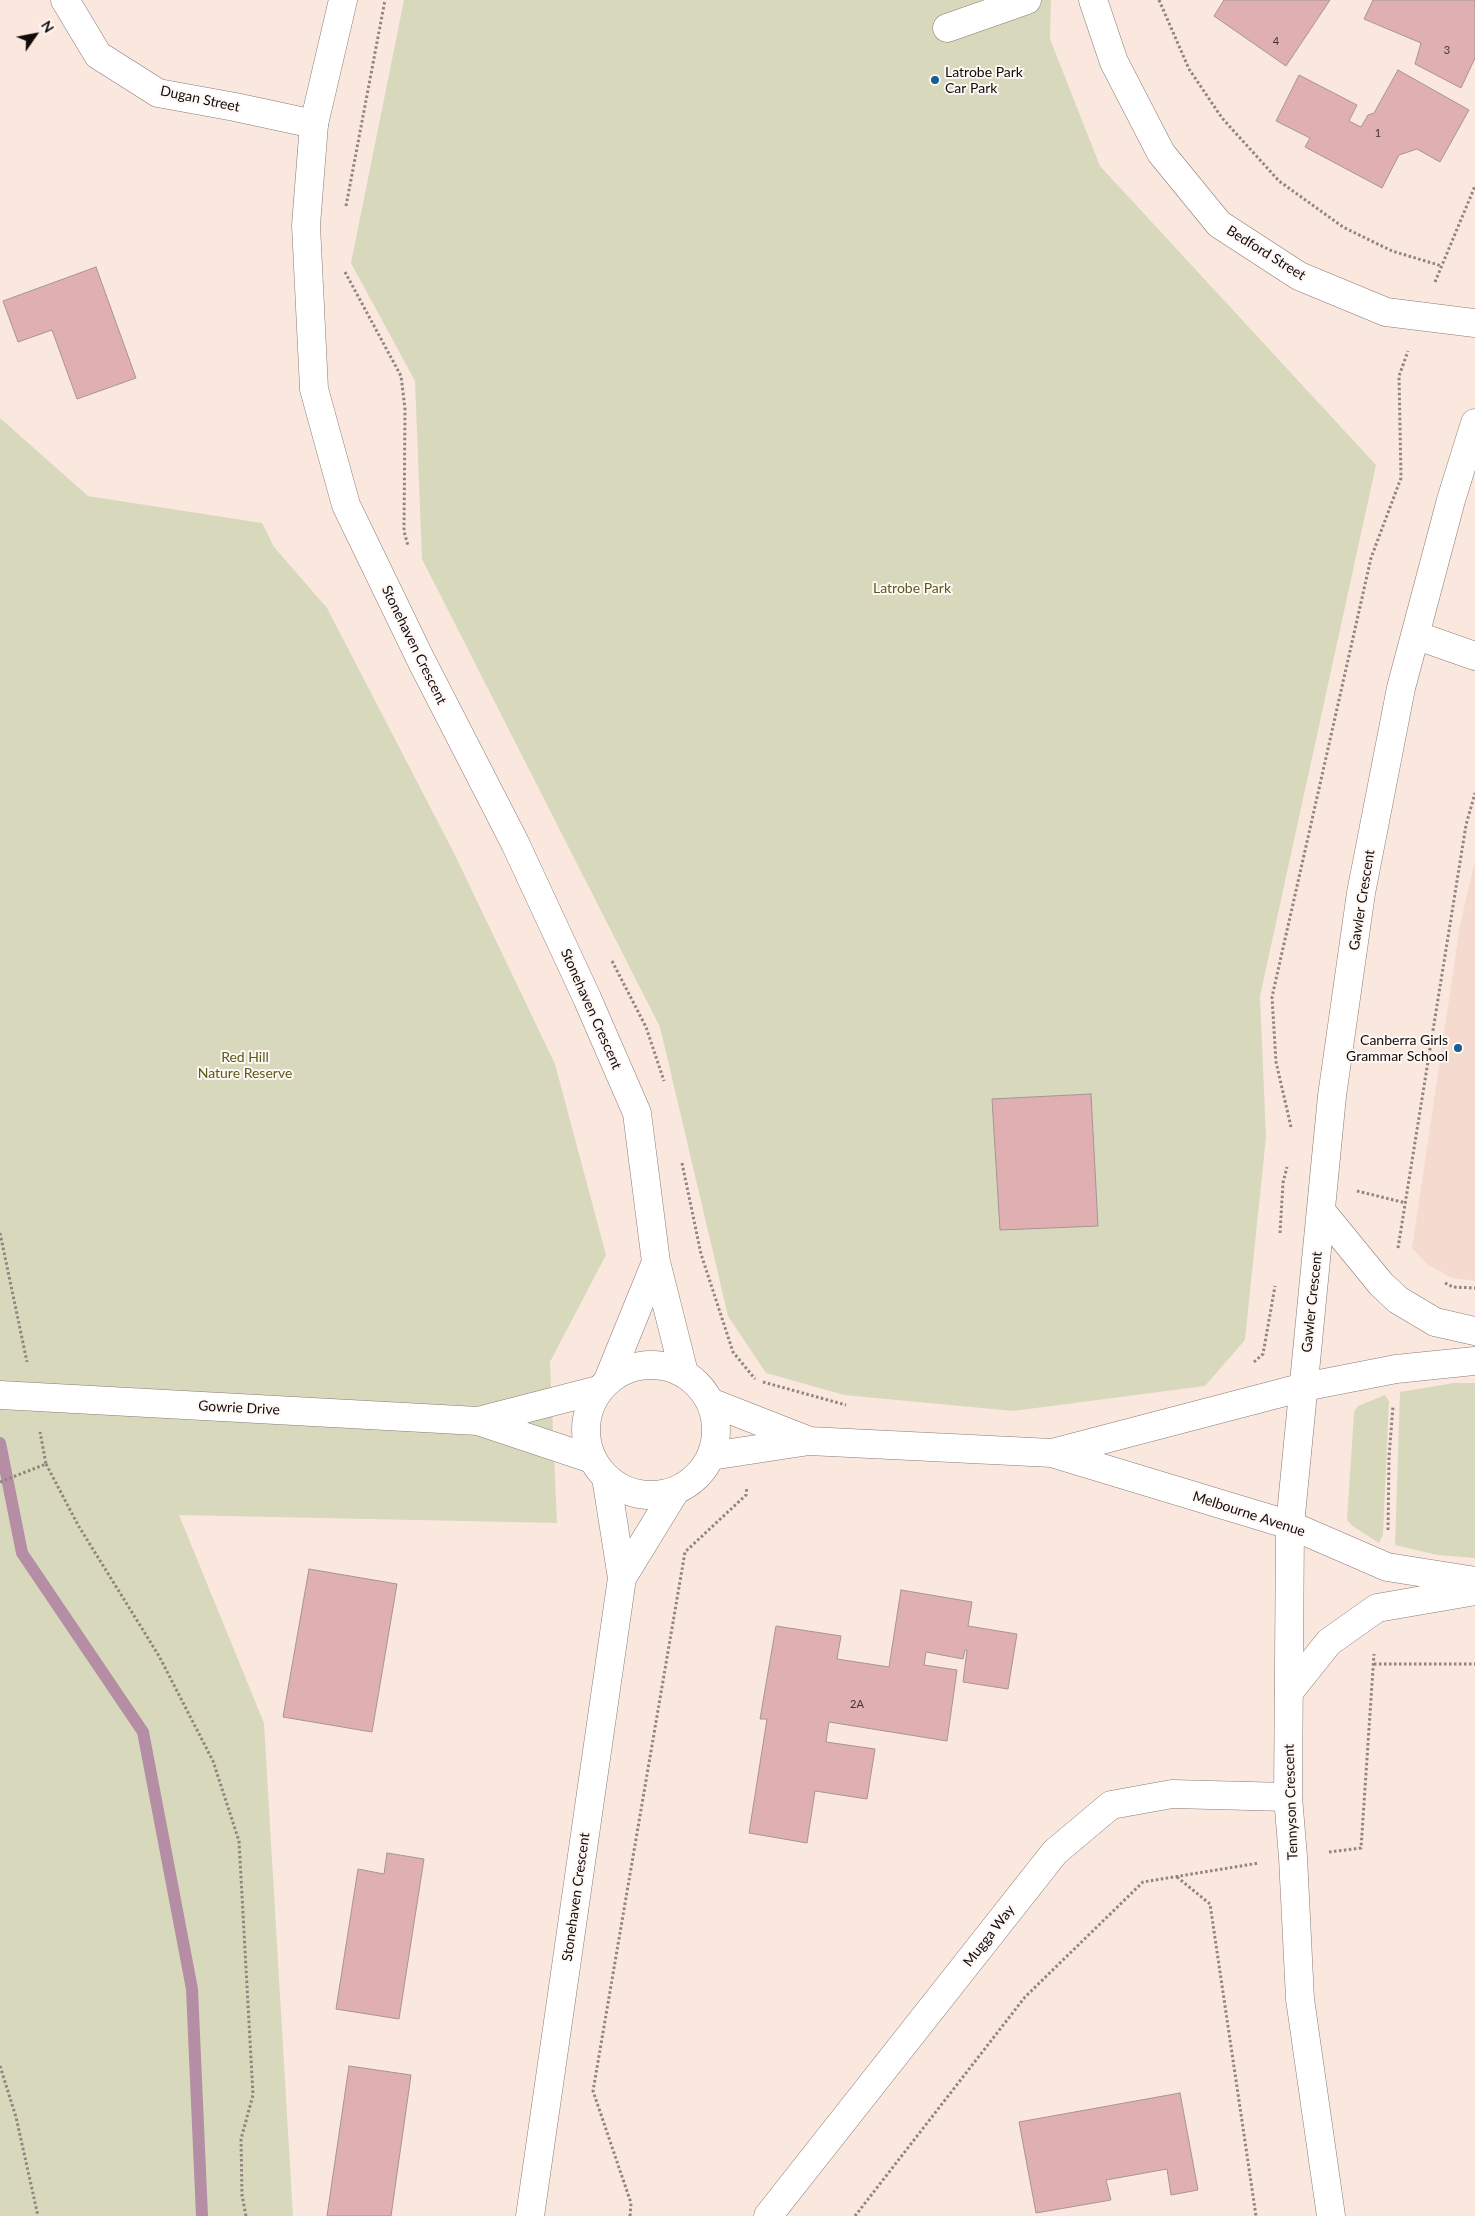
<!DOCTYPE html>
<style>
body{margin:0}
#map{position:relative;width:1475px;height:2216px;overflow:hidden;background:#fae8df;font-family:Lato,sans-serif}
canvas{display:block}
.north{position:absolute;left:10px;top:10px;width:50px;height:50px;-webkit-text-stroke:4px #fff7f4;paint-order:stroke;rotate:57deg;font-size:14px;font-weight:700;line-height:20px;text-align:center;color:#110b09}
.north::after{content:'';display:block;margin:auto;width:18px;height:22px;background:#110b09;clip-path:polygon(50% 0,100% 100%,50% 72%,0 100%)}
</style>
<div id="map">
<canvas width="1475" height="2216"></canvas>
<div class="north">N</div>
</div>
<script>
const ctx = document.querySelector('canvas').getContext('2d');
ctx.lineJoin = 'round';
function fill(path, color) {
  ctx.fillStyle = color;
  ctx.fill(path, 'evenodd');
}
function toPath(rows) {
  const path = new Path2D();
  for (const r of rows) {
    if (r.length === 3) {
      path.moveTo(r[0] + r[2], r[1]);
      path.arc(r[0], r[1], r[2], 0, 2 * Math.PI);
      continue;
    }
    path.moveTo(r[0], r[1]);
    for (let i = 2; i < r.length; i += 2) path.lineTo(r[i], r[i + 1]);
  }
  return path;
}
function strokePath(path, color, width, dash) {
  ctx.strokeStyle = color;
  ctx.lineWidth = width;
  ctx.lineCap = dash ? 'butt' : 'round';
  ctx.setLineDash(dash || []);
  ctx.stroke(path);
}
function drawText(font, color, halo, rows, align = 'center') {
  ctx.font = font + ' Lato,sans-serif';
  ctx.lineWidth = 4;
  ctx.setLineDash([]);
  ctx.textBaseline = 'middle';
  ctx.strokeStyle = halo;
  ctx.fillStyle = color;
  for (const [text, x, y, turn = 0] of rows) {
    ctx.save();
    ctx.translate(x, y);
    ctx.rotate((+turn || 0) * Math.PI / 180);
    ctx.textAlign = isNaN(turn) ? turn : align;
    if (halo) ctx.strokeText(text, 0, 0);
    ctx.fillText(text, 0, 0);
    ctx.restore();
  }
}
fill(toPath([
 [1475,860,1475,1281,1452,1278,1428,1265,1412,1248,1460,925]
]), '#f4dacf');
fill(toPath([
 [404,0,1051,0,1050,39,1100,166,1376,465,1260,996,1266,1137,1245,1340,1205,1386,1013,1411,844,1395,766,1373,728,1316,660,1027,422,559,415,381,351,263],
 [0,418,88,496,262,523,274,547,327,608,454,853,555,1064,606,1255,550,1362,557,1523,179,1515,264,1723,293,2216,0,2216],
 [1454,1383,1475,1383,1475,1558,1437,1555,1395,1545,1400,1392],
 [1385,1395,1389,1401,1383,1535,1379,1543,1354,1527,1347,1520,1354,1412,1358,1406]
]), '#d8d9bc');
strokePath(toPath([
 [0,1443,22,1553,143,1732,192,1989,202,2216]
]), '#b58ea5', 12);
const building = toPath([
 [1224,0,1330,0,1286,66,1214,16,1224,0],
 [1373,0,1475,0,1475,58,1461,88,1415,64,1421,43,1364,19,1373,0],
 [1398,70,1469,110,1440,162,1417,149,1399,155,1382,188,1305,147,1310,138,1276,121,1299,75,1357,105,1349,121,1361,127,1368,115,1374,113,1398,70],
 [96,267,136,378,77,399,52,330,18,342,3,301,96,267],
 [1091,1094,1098,1226,1000,1230,992,1099,1091,1094],
 [309,1569,397,1584,372,1732,283,1717,309,1569],
 [901,1590,972,1602,968,1626,1017,1634,1008,1689,963,1682,967,1650,965,1650,963,1659,926,1652,924,1665,957,1670,947,1741,829,1722,826,1742,875,1749,867,1799,815,1791,807,1843,749,1833,767,1719,760,1719,776,1626,841,1636,837,1659,889,1667,901,1590],
 [387,1853,424,1859,399,2019,336,2009,358,1869,384,1874,387,1853],
 [349,2066,411,2075,391,2216,327,2216,349,2066],
 [1180,2093,1198,2190,1171,2195,1167,2169,1106,2180,1111,2200,1036,2213,1019,2122,1180,2093]
]);
fill(building, '#dfafb2');
strokePath(building, '#a79495', 1);
const minor = toPath([
 [65,0,98,55,158,93,235,107,314,124],
 [1093,0,1114,62,1161,153,1219,224,1299,276,1386,312,1475,323],
 [947,28,1027,0],
 [1415,635,1475,656],
 [0,1395,478,1421,592,1459],
 [478,1421,598,1390],
 [768,2216,1055,1852,1111,1805,1172,1794,1288,1797],
 [1331,2216,1300,1999,1293,1857,1288,1797,1290,1525,1332,1096,1361,893,1401,688,1451,500,1475,423]
]);
const major = toPath([
 [343,0,314,124,306,225,314,389,346,505,421,660,515,843,587,998,637,1113,656,1262,684,1373],
 [1322,1212,1381,1284,1398,1300,1435,1322,1475,1331],
 [651,1430,65],
 [608,1380,656,1262],
 [710,1402,807,1440],
 [1052,1453,1304,1387,1396,1369,1475,1361],
 [711,1456,809,1441,1052,1453,1290,1525,1387,1567,1475,1581],
 [622,1578,676,1490],
 [1289,1692,1329,1642,1377,1608,1475,1591],
 [530,2216,622,1578,606,1477]
]);
strokePath(minor, '#8a7a73', 29);
strokePath(major, '#8a7a73', 29);
strokePath(toPath([
 [1159,0,1189,69,1222,118,1279,181,1343,227,1392,251,1442,266],
 [346,206,385,0],
 [345,272,401,376,405,409,404,531,408,546],
 [1435,282,1475,186],
 [612,961,646,1027,664,1081],
 [1291,1127,1276,1062,1272,997,1371,558,1401,478,1399,376,1408,351],
 [682,1163,701,1254,733,1352,755,1379],
 [1357,1191,1406,1203],
 [0,1233,27,1362],
 [1280,1233,1283,1183,1287,1167],
 [1398,1248,1466,825,1475,793],
 [1445,1283,1453,1287,1475,1288],
 [1254,1362,1263,1354,1275,1286],
 [763,1382,846,1405],
 [46,1464,78,1525,159,1656,213,1761,239,1841,253,2095,241,2139,242,2195,246,2216],
 [0,1482,46,1464,40,1432],
 [1388,1530,1389,1457,1393,1406],
 [1374,1664,1475,1664],
 [1329,1852,1361,1848,1374,1654],
 [1177,1877,1210,1904,1256,2216],
 [0,2066,16,2117,38,2216],
 [630,2216,631,2203,593,2091,685,1552,746,1495,747,1487],
 [855,2216,1025,1997,1143,1882,1259,1863]
]), '#91847f', 3, [2.5, 2.5]);
strokePath(minor, '#fff', 28);
strokePath(major, '#fff', 28);
for (const [x, y, r, color] of [
 [935,80,5,"#195e92"],
 [1458,1048,5,"#195e92"]
]) {
  const dot = new Path2D();
  dot.arc(x, y, r, 0, 2 * Math.PI);
  ctx.fillStyle = color;
  ctx.fill(dot);
  strokePath(dot, '#fff7f4', 2);
}
drawText('11px', '#443433', null, [
 ["4",1276,41],
 ["3",1447,50],
 ["1",1378,133],
 ["2A",857,1704]
]);
drawText('14px', '#110b09', '#fff7f4', [
 ["Latrobe Park",945,72],
 ["Car Park",945,88],
 ["Canberra Girls",1448,1040,"right"],
 ["Grammar School",1448,1056,"right"]
], 'left');
drawText('14px', '#110b09', '#fff7f4', [
 ["Dugan Street",200,99,12],
 ["Bedford Street",1266,253,32],
 ["Stonehaven Crescent",414,645,64],
 ["Gawler Crescent",1362,900,-81],
 ["Stonehaven Crescent",591,1009,66],
 ["Gawler Crescent",1312,1302,-84],
 ["Gowrie Drive",239,1408,3],
 ["Melbourne Avenue",1249,1514,18],
 ["Tennyson Crescent",1291,1802,-92],
 ["Stonehaven Crescent",576,1897,-82],
 ["Mugga Way",989,1936,-52]
]);
drawText('14px', '#5a5917', '#fff7f4', [
 ["Latrobe Park",912,588],
 ["Red Hill",245,1057],
 ["Nature Reserve",245,1073]
]);
</script>
